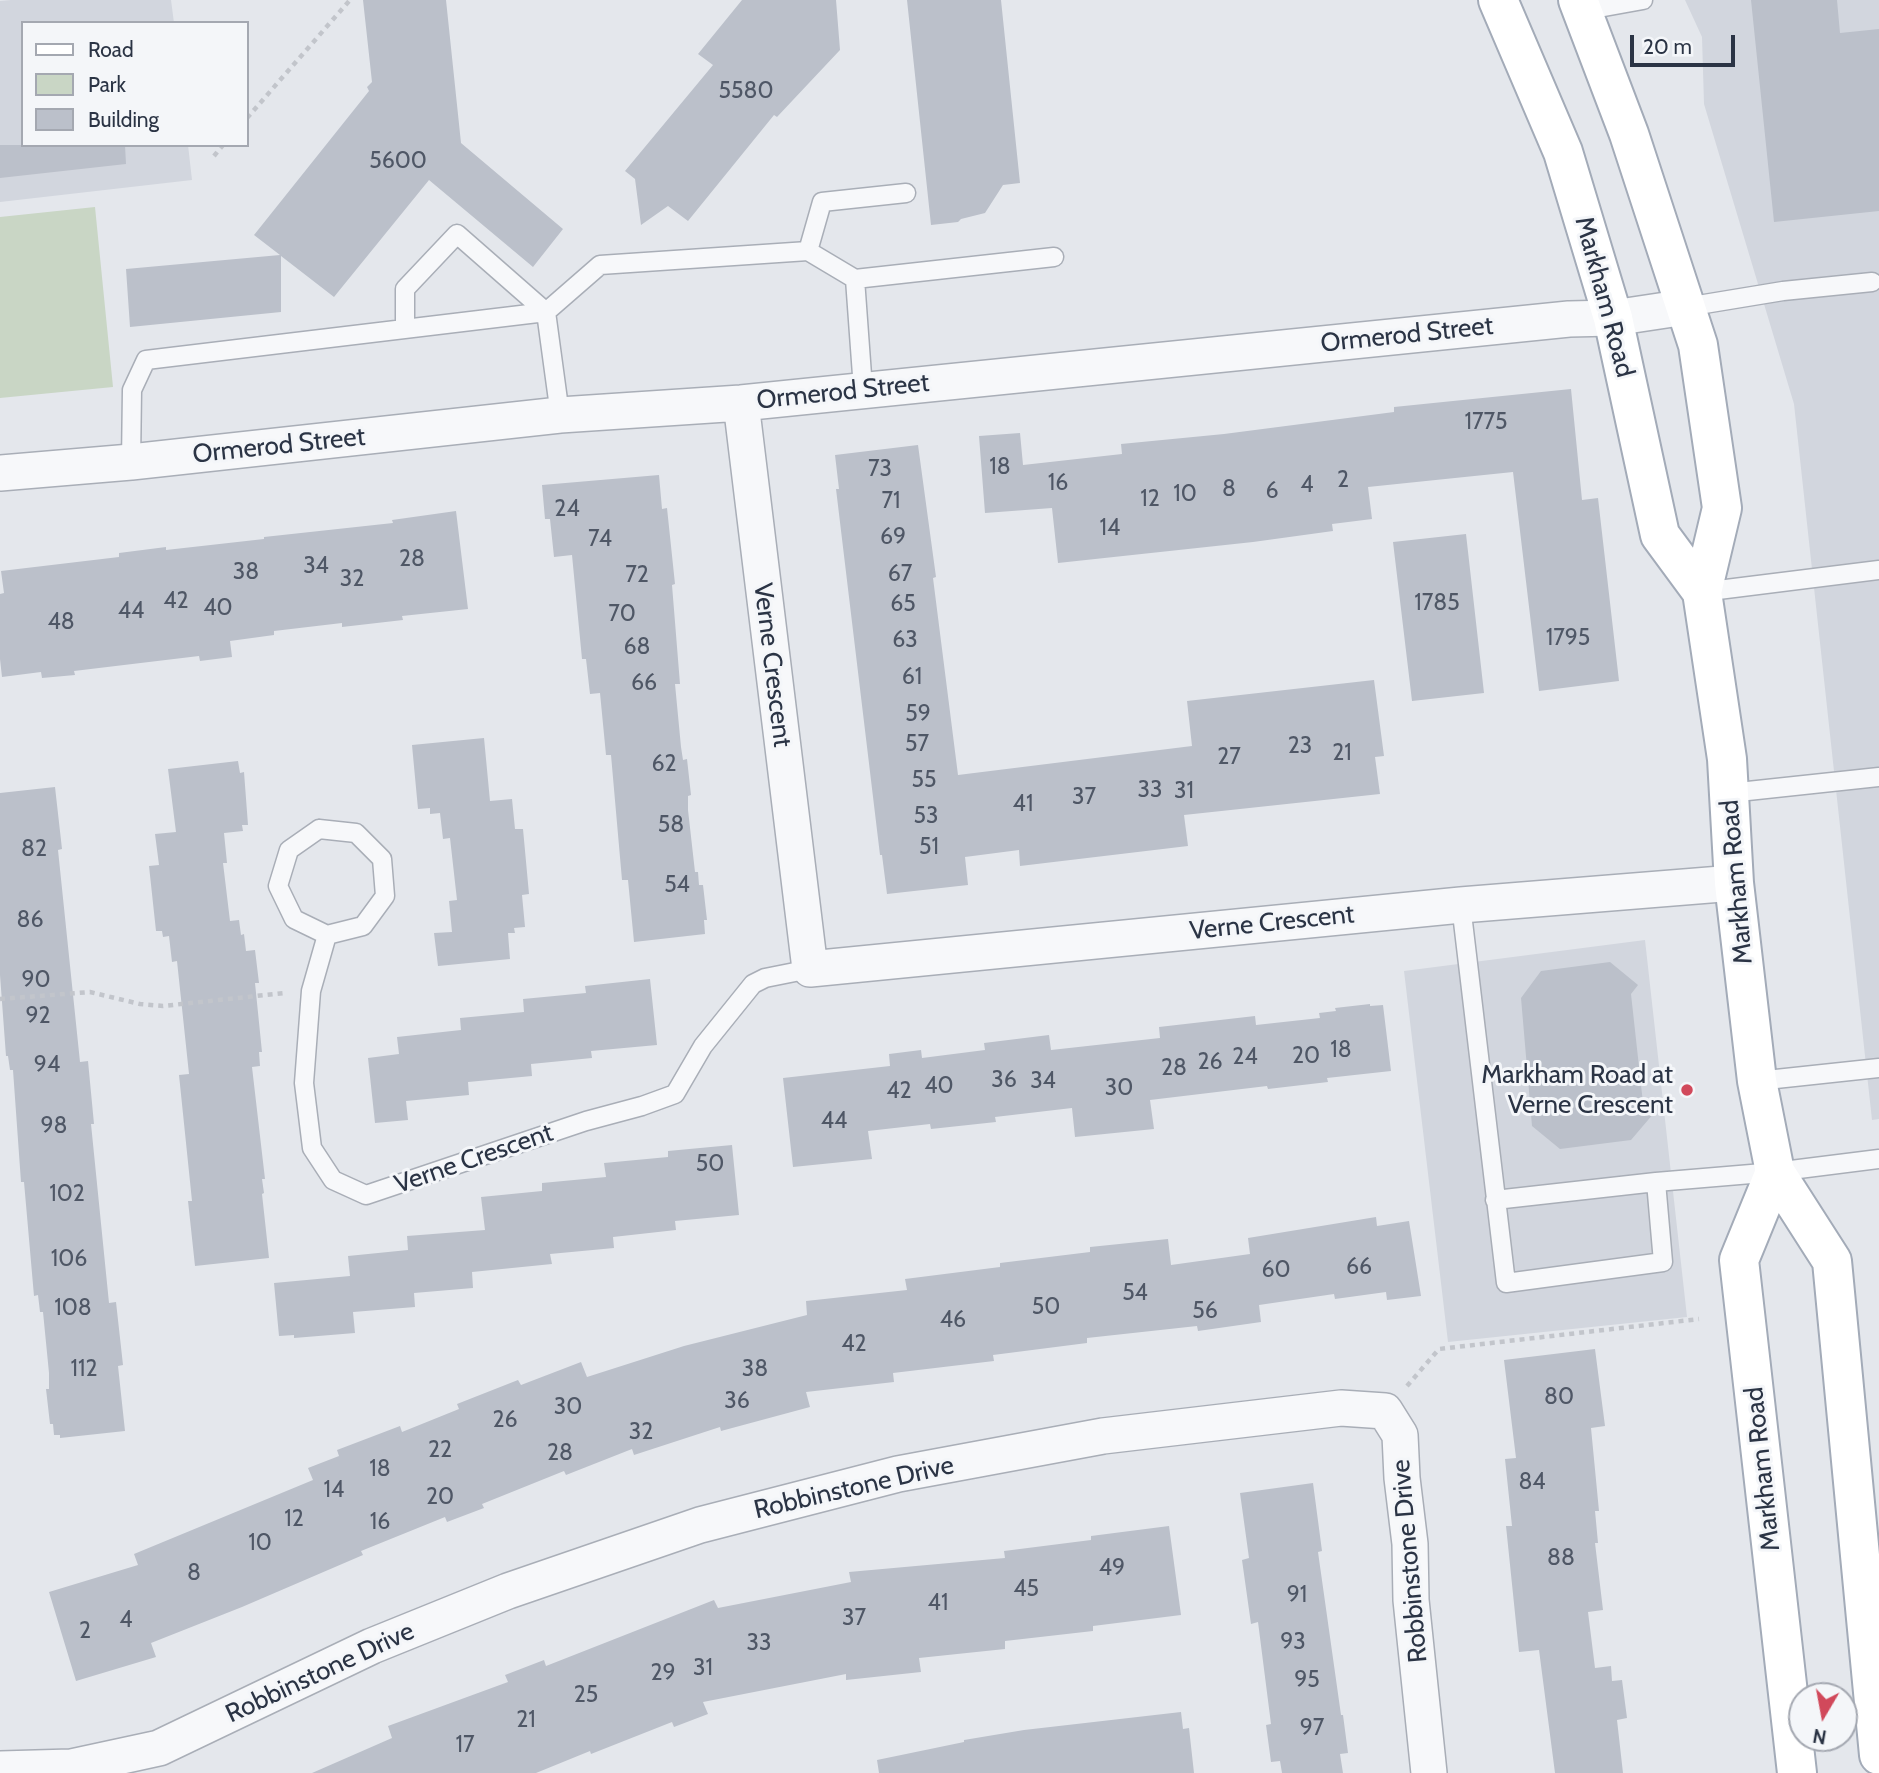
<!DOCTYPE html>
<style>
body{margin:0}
#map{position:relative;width:1879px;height:1773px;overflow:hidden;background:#e4e7ec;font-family:Cabin,sans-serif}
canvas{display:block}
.legend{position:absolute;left:21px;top:21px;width:228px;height:126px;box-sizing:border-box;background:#f4f6f9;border:2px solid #a4a8b1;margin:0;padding:9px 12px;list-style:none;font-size:21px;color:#2b3445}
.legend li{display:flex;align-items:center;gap:14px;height:35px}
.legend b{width:35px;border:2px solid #a4a8b1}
.north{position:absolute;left:1788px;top:1682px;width:70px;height:70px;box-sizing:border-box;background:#f4f6f9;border:2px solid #a4a8b1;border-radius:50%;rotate:190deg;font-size:19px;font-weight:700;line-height:28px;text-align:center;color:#2b3445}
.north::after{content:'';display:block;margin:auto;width:24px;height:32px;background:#d1495b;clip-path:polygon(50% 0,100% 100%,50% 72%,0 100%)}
.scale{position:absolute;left:1630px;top:35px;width:105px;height:32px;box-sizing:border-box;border:4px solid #2b3445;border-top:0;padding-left:9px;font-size:21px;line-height:24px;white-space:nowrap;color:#2b3445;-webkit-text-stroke:5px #f4f6f9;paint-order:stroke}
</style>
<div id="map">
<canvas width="1879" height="1773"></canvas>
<ul class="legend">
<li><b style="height:9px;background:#fff"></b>Road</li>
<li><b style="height:19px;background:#c9d6c5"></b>Park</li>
<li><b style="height:19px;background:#bbc0ca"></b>Building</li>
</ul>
<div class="north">N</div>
<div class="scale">20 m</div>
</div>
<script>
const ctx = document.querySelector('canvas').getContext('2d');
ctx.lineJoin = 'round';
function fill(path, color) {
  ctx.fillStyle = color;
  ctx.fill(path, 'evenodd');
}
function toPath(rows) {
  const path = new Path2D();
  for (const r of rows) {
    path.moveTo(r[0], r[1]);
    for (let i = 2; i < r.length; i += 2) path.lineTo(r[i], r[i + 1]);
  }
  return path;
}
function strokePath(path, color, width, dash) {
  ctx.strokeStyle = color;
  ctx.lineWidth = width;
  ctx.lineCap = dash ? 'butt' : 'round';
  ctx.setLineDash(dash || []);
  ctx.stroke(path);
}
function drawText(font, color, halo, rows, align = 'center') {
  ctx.font = font + ' Cabin,sans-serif';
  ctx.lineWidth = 6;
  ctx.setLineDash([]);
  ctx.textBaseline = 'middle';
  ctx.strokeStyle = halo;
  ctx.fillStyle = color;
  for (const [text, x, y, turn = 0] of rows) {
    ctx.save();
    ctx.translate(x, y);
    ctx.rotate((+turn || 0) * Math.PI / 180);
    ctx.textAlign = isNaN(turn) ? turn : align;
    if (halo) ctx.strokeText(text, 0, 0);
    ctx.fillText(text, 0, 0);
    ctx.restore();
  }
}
fill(toPath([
 [11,0,171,0,174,23,23,23,23,145,188,145,192,180,0,202,0,1],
 [1685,0,1879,0,1879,1119,1872,1120,1794,404,1704,104,1702,37],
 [1645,940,1687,1317,1448,1342,1404,971]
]), '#d2d6de');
fill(toPath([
 [95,207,113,387,0,398,0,217]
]), '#c9d6c5');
fill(toPath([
 [363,0,446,0,461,143,563,229,533,267,429,180,334,297,281,256,281,312,130,327,126,269,280,255,254,235,369,91,367,87,372,82],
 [742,0,836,0,840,50,777,117,774,115,688,221,668,206,641,225,635,179,625,171,713,65,698,54],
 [907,0,1001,0,1020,183,1003,185,985,213,961,219,958,222,931,225],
 [1751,0,1837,0,1840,33,1879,29,1879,211,1774,222],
 [0,145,125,145,126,164,0,178],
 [1571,389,1582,500,1598,498,1619,681,1539,691,1513,472,1368,487,1372,519,1332,524,1333,531,1253,542,1058,563,1052,508,985,513,979,436,1020,433,1023,465,1122,454,1121,444,1224,434,1394,412,1394,407],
 [918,445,936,577,933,578,958,775,1192,746,1187,701,1374,680,1384,756,1375,757,1380,794,1184,815,1188,846,1020,866,1019,850,965,857,968,885,887,894,882,855,880,855,836,489,839,489,835,455],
 [659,475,662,509,667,508,675,584,672,585,680,684,675,684,681,747,683,760,687,759,691,795,688,796,688,810,695,872,698,872,699,885,703,885,707,920,704,920,705,934,634,942,628,880,622,880,611,755,606,755,600,693,590,694,586,659,582,659,572,555,554,557,550,519,545,519,542,485],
 [456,511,468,609,402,616,403,620,342,627,342,623,274,631,274,635,230,641,232,657,200,661,199,656,74,671,75,675,42,678,41,672,2,677,0,659,0,594,4,593,1,571,119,557,119,553,166,547,166,550,264,539,264,537,393,523,392,520],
 [1466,534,1484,693,1412,701,1393,542],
 [484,738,490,801,512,799,515,829,523,829,529,894,522,895,525,927,514,928,515,933,508,933,510,959,438,966,434,933,452,932,449,901,457,900,450,838,443,839,440,813,430,814,430,808,418,809,412,745],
 [238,761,240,773,244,772,248,825,242,825,243,831,224,833,227,863,223,863,230,921,239,920,241,935,244,934,246,951,255,950,259,983,255,983,262,1052,259,1052,260,1066,252,1067,265,1179,262,1179,264,1193,262,1194,269,1258,195,1266,188,1201,192,1201,179,1075,189,1074,177,961,172,962,169,936,163,937,162,931,156,931,149,866,159,865,155,834,176,832,168,769],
 [55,787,62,849,58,850,80,1062,88,1061,94,1124,91,1124,109,1303,116,1302,123,1365,118,1366,125,1431,60,1438,60,1435,54,1435,53,1424,50,1424,46,1389,49,1389,49,1373,43,1312,40,1312,38,1295,34,1296,24,1182,21,1182,13,1070,10,1070,8,1056,6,1056,0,975,0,793],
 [1610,962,1638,985,1631,994,1643,1103,1654,1113,1631,1140,1560,1149,1532,1126,1521,998,1541,971],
 [650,979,657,1045,591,1051,592,1058,531,1064,532,1076,468,1082,469,1095,406,1101,408,1120,375,1123,368,1058,399,1054,397,1037,461,1030,460,1018,524,1012,523,999,586,993,585,986],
 [1370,1004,1370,1006,1383,1005,1391,1071,1327,1078,1328,1082,1268,1089,1267,1086,1150,1100,1154,1129,1075,1137,1072,1108,995,1117,996,1122,931,1129,930,1124,868,1131,872,1159,793,1167,783,1078,890,1066,889,1054,921,1050,922,1058,985,1050,984,1043,1049,1035,1051,1050,1160,1038,1159,1027,1255,1016,1256,1025,1320,1018,1319,1013,1336,1011,1335,1008],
 [732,1145,739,1215,675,1221,676,1230,613,1237,614,1248,550,1254,552,1264,472,1272,473,1288,414,1293,415,1307,353,1312,355,1333,294,1338,294,1335,279,1336,274,1283,350,1276,348,1256,408,1250,407,1236,485,1230,481,1197,542,1191,542,1183,606,1177,604,1163,668,1157,668,1151],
 [1376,1217,1377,1226,1409,1221,1421,1296,1387,1300,1386,1292,1335,1299,1334,1294,1259,1305,1261,1322,1198,1331,1197,1326,1087,1338,1087,1343,993,1355,994,1361,893,1373,894,1382,806,1392,810,1407,721,1431,720,1427,634,1455,632,1449,566,1475,564,1471,482,1504,484,1508,447,1522,445,1517,361,1551,363,1555,242,1607,151,1643,156,1657,76,1681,49,1592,138,1565,134,1554,313,1480,308,1468,339,1456,337,1450,400,1426,402,1432,459,1409,457,1404,518,1380,521,1385,581,1362,587,1377,684,1346,807,1315,806,1301,907,1290,905,1279,1000,1267,1000,1263,1090,1252,1090,1247,1168,1239,1171,1265,1250,1254,1248,1238],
 [1595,1349,1605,1426,1591,1428,1599,1511,1595,1511,1598,1543,1595,1543,1603,1610,1588,1612,1595,1668,1611,1666,1612,1681,1622,1680,1627,1718,1617,1720,1623,1773,1555,1773,1539,1650,1519,1652,1506,1526,1512,1526,1505,1459,1516,1458,1504,1360],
 [1313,1483,1322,1551,1318,1552,1341,1715,1343,1715,1348,1753,1340,1754,1343,1773,1282,1773,1280,1761,1271,1762,1266,1725,1271,1724,1258,1622,1251,1624,1242,1560,1249,1558,1240,1493],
 [1169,1526,1181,1615,1093,1626,1093,1631,1005,1641,1005,1649,919,1658,921,1672,846,1680,846,1674,703,1702,708,1714,674,1727,672,1722,591,1754,590,1751,536,1773,312,1773,392,1738,388,1726,508,1682,505,1675,544,1660,546,1666,714,1600,718,1608,851,1582,849,1572,1005,1558,1004,1551,1091,1540,1091,1536],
 [1181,1712,1183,1729,1189,1728,1194,1773,879,1773,877,1760,964,1742,964,1740,1024,1730]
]), '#bbc0ca');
const lane = toPath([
 [1582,11,1643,0],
 [808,251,822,202,906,193],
 [1686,307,1783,291,1872,282],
 [405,328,405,289,457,234,546,312],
 [863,389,855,279,1054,257],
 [560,415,546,312,600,265,808,251,855,279],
 [131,462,132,390,146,360,546,312],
 [1702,592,1879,570],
 [1729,793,1879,777],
 [319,829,356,833,382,859,385,896,363,926,327,935,294,919,278,886,289,850,319,829],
 [1461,905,1506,1283,1663,1262,1656,1182],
 [327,935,311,991,304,1083,312,1148,333,1180,366,1195,586,1121,642,1106,675,1094,703,1046,753,984,765,978,810,969],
 [1757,1081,1879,1068],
 [1495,1200,1656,1182,1775,1172,1879,1159]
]);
const street = toPath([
 [741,403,810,969,1461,905,1734,883],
 [0,473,131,462,560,415,741,403,1569,319,1613,318,1686,307],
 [0,1769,71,1767,159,1748,372,1646,508,1591,700,1525,898,1474,1103,1436,1341,1408,1385,1411,1400,1435,1402,1478,1410,1544,1411,1600,1429,1773]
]);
const primary = toPath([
 [1498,0,1563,152,1613,318,1660,535,1702,592],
 [1578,0,1629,134,1698,345,1722,508,1702,592,1727,759,1734,883,1757,1081,1775,1172,1832,1261,1879,1755],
 [1775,1172,1739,1260,1797,1773]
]);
strokePath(lane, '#a9aeb7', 21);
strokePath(street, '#a9aeb7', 38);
strokePath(primary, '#a3abb8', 42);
strokePath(toPath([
 [247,118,350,0],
 [214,156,223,145],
 [0,999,90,992,140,1004,163,1006,284,993],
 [1407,1386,1439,1349,1699,1319]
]), '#c2c5cb', 4.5, [5, 5]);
strokePath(lane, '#f7f8fa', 18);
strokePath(street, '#f7f8fa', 35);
strokePath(primary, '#fff', 38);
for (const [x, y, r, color] of [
 [1687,1090,7,"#d1495b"]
]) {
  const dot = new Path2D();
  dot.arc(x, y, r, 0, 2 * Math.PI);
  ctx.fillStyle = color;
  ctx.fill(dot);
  strokePath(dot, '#f4f6f9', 2.5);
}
drawText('23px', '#4f5766', null, [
 ["5580",746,91],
 ["5600",398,161],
 ["1775",1486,422],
 ["18",1000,467],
 ["73",880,469],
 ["2",1343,480],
 ["16",1058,483],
 ["4",1307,485],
 ["8",1229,489],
 ["6",1272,491],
 ["10",1185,494],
 ["12",1150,499],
 ["71",891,501],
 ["24",567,509],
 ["14",1110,528],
 ["69",893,537],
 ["74",600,539],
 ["28",412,559],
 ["34",316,566],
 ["38",246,572],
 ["67",900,574],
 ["72",637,575],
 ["32",352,579],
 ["42",176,601],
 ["1785",1437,603],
 ["65",903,604],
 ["40",218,608],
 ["44",131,611],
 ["70",622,614],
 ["48",61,622],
 ["1795",1568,638],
 ["63",905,640],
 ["68",637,647],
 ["61",912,677],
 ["66",644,683],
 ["59",918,714],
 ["57",917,744],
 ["23",1300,746],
 ["21",1342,753],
 ["27",1229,757],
 ["62",664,764],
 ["55",924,780],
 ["33",1150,790],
 ["31",1184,791],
 ["37",1084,797],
 ["41",1023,804],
 ["53",926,816],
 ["58",671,825],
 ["51",929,847],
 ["82",34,849],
 ["54",677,885],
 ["86",30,920],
 ["90",36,980],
 ["92",38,1016],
 ["18",1341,1050],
 ["20",1306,1056],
 ["24",1245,1057],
 ["26",1210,1062],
 ["94",47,1065],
 ["28",1174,1068],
 ["36",1004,1080],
 ["34",1043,1081],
 ["40",939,1086],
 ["30",1119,1088],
 ["42",899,1091],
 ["44",834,1121],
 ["98",54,1126],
 ["50",710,1164],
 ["102",67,1194],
 ["106",69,1259],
 ["66",1359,1267],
 ["60",1276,1270],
 ["54",1135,1293],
 ["50",1046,1307],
 ["108",73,1308],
 ["56",1205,1311],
 ["46",953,1320],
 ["42",854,1344],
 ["112",84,1369],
 ["38",755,1369],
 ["80",1559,1397],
 ["36",737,1401],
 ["30",568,1407],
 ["26",505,1420],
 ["32",641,1432],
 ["22",440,1450],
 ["28",560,1453],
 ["18",380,1469],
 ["84",1532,1482],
 ["14",334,1490],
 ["20",440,1497],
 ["12",294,1519],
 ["16",380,1522],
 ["10",260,1543],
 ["88",1561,1558],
 ["49",1112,1568],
 ["8",194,1573],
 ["45",1026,1589],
 ["91",1297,1595],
 ["41",938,1603],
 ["37",854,1618],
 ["4",126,1620],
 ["2",85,1631],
 ["93",1293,1642],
 ["33",759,1643],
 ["31",703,1668],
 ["29",663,1673],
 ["95",1307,1680],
 ["25",586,1695],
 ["21",526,1720],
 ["97",1312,1728],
 ["17",465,1745]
]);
drawText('26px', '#2b3445', '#f4f6f9', [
 ["Markham Road",1604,297,75],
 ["Ormerod Street",1407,335,-6],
 ["Ormerod Street",843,392,-6],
 ["Ormerod Street",279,446,-6],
 ["Verne Crescent",772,665,83],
 ["Markham Road",1737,882,-95],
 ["Verne Crescent",1272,923,-6],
 ["Verne Crescent",474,1159,-19],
 ["Markham Road",1763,1469,-96],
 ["Robbinstone Drive",854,1488,-13],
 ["Robbinstone Drive",1410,1561,-95],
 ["Robbinstone Drive",320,1673,-25]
]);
drawText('26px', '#2b3445', '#f4f6f9', [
 ["Markham Road at",1673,1075],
 ["Verne Crescent",1673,1105]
], 'right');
</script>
